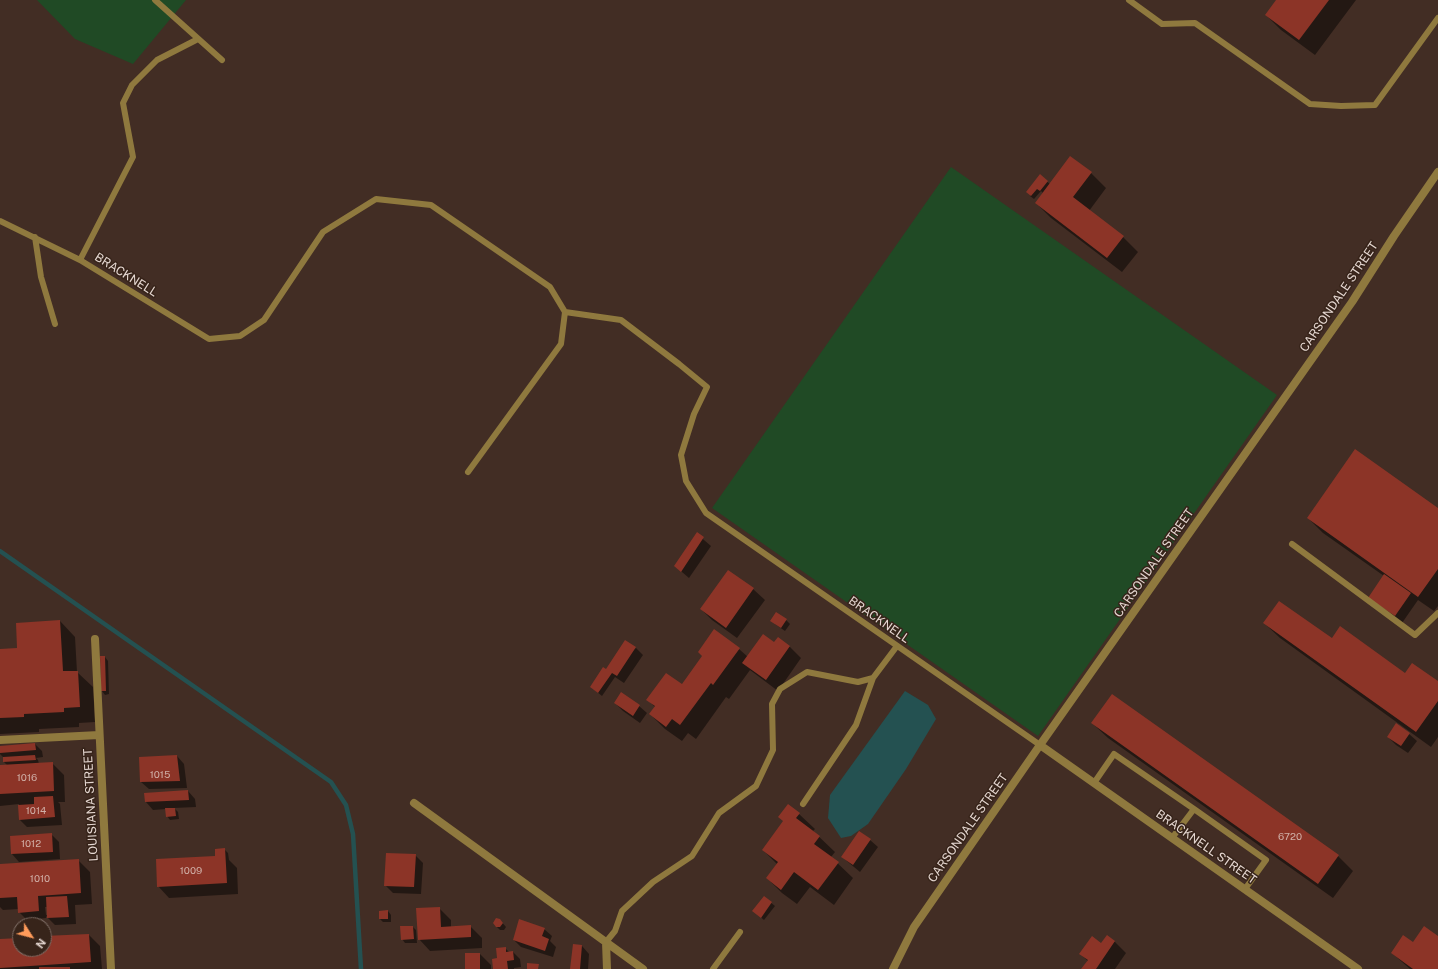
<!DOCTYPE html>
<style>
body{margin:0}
#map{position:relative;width:1438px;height:969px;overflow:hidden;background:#422d24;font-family:"Public Sans",sans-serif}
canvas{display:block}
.north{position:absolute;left:12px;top:917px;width:40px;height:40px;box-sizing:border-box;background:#37241a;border:1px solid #7d6c64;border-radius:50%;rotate:126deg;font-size:11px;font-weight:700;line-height:16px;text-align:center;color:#e6d8d2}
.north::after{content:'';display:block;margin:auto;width:14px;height:18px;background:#ff9b5a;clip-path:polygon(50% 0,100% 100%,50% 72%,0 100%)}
</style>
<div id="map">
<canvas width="1438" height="969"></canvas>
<div class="north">N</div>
</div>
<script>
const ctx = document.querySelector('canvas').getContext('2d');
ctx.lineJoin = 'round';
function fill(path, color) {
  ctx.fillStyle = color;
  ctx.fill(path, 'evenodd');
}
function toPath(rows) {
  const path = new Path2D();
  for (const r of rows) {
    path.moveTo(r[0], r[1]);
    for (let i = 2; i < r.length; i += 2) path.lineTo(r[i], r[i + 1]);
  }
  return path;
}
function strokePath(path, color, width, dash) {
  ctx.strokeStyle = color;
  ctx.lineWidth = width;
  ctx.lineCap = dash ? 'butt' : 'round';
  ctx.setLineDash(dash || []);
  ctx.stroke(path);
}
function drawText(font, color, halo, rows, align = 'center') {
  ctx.font = font + ' "Public Sans",sans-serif';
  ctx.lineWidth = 3;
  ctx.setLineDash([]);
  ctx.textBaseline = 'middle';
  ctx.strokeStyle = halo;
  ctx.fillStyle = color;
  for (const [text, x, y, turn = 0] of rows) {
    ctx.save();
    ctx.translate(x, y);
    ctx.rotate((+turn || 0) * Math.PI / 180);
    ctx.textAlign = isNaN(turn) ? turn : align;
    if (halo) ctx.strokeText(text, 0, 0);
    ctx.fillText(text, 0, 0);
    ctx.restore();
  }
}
fill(toPath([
 [37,0,186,0,133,64,75,39],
 [951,167,1277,395,1038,736,712,508]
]), '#204a25');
fill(toPath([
 [905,691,928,705,936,719,906,769,868,824,851,836,841,838,828,818,830,795]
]), '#245151');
fill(toPath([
 [1277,0,1356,0,1315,55,1281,30,1266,15],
 [1091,173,1106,188,1089,211,1123,237,1138,252,1122,272,1051,218,1036,203,1043,193,1041,191,1034,199,1030,196,1040,176,1050,184],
 [1438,509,1438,606,1434,611,1418,600,1402,623,1376,605,1384,576,1323,533,1308,518],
 [697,534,711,546,689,578,675,566],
 [753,589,765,600,737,638,712,620,701,609],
 [786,620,790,624,785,631,775,624],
 [60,621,75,637,77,672,93,687,95,722,79,723,79,727,39,729,39,732,0,734,0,650,18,649],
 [1264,623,1332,640,1405,674,1438,683,1438,737,1431,747,1280,638],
 [778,639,790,647,801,658,778,691,750,670,729,699,726,697,696,739,688,733,682,741,665,729,650,714,655,707,648,700,682,686,739,649,748,657,774,644],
 [636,648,643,655,624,683,615,677,602,696,591,687,606,670],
 [101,657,105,657,108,661,109,694,105,695,102,691],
 [615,703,639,706,647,713,640,723,623,711],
 [1092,723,1338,856,1353,871,1333,898,1108,738],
 [1409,734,1417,741,1408,753,1396,745,1388,737],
 [35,744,42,751,43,757,36,758,38,760,39,764,52,763,64,775,65,802,58,802,60,804,62,825,27,827,20,820,19,804,0,806,0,766,8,766,4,762,4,758,0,754,0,747],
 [177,756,184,764,187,788,149,789,141,782],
 [188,791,195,799,196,807,174,808,178,812,179,819,170,820,167,816,166,809,153,810,146,802,145,794],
 [799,814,815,829,813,831,835,852,831,857,853,878,834,905,810,887,797,904,782,893,767,878,777,864,763,850],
 [51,834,59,842,60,859,19,862,12,854,11,837],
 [870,840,878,847,860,872,842,857],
 [225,850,228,853,229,860,237,868,238,894,169,898,158,886,217,857],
 [415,855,423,863,421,894,393,893,385,885],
 [78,860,90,872,92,904,75,905,76,924,55,925,46,916,46,918,27,920,19,912,19,909,3,910,0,907,0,865],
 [45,907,47,907,48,915,46,915],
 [764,897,775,906,764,920,757,914],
 [439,908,451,920,451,927,470,926,482,938,482,948,430,951,419,939],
 [388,911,391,915,391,922,383,922,380,919],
 [500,920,506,927,504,930,500,930,496,926],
 [413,927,416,930,417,943,405,943,402,939],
 [544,929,552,936,550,941,556,947,553,957,521,947,514,940],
 [89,935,100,946,102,969,0,969,0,940,20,939,20,949,44,949,44,937],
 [1107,937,1115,942,1126,953,1115,969,1083,969,1088,961,1080,954,1102,944],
 [1438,937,1438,969,1410,969,1392,953,1413,943],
 [574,945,582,946,589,954,588,969,571,969],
 [505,948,509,952,513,952,520,959,521,967,514,968,514,969,494,969],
 [480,954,491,965,491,969,466,969]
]), '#0007');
strokePath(toPath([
 [0,551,331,782,346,805,353,834,361,969]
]), '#245151', 4.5);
fill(toPath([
 [1276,0,1329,0,1299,40,1265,15],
 [1070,156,1092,172,1073,197,1124,236,1107,258,1035,203],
 [1040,174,1048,181,1040,191,1037,189,1031,196,1026,192],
 [1355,449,1438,508,1438,569,1418,597,1307,518],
 [697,532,704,537,681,572,674,566],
 [728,570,754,588,726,628,700,609],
 [1384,574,1411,593,1395,616,1368,598],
 [1279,601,1332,638,1340,626,1405,673,1412,663,1438,681,1438,701,1416,732,1263,623],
 [776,612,787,619,781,628,770,621],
 [60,620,63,671,78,671,80,707,64,708,64,712,24,714,24,717,0,718,0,649,17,648,16,623],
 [714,629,740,648,713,685,711,683,680,725,672,719,666,727,649,714,655,706,646,700,666,673,682,684,702,656,698,652],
 [763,634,774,642,778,637,790,646,766,680,742,663],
 [625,640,636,647,617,676,612,673,598,693,590,687,603,667,606,669],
 [100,656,105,656,106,691,101,691],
 [621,692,640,705,633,716,614,703],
 [1112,694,1339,855,1318,884,1091,723],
 [1396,723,1410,733,1401,746,1387,737],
 [35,743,36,750,0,753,0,746],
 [35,755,36,760,3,762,3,757],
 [177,755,180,781,140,782,139,757],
 [53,762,54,791,0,794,0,765],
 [188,790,189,800,145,802,144,793],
 [53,796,55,817,19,820,18,805,34,804,34,797],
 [788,804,800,813,796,818,820,836,814,844,839,862,818,890,794,872,781,890,766,878,778,862,762,850,783,821,778,817],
 [165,808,175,808,176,816,166,817],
 [859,831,871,839,853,865,841,857],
 [52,833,53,852,11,854,10,836],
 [225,848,227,883,157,887,156,859,215,856,215,849],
 [386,853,416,854,414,887,384,886],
 [79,859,81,893,38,896,39,911,18,913,17,897,0,898,0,864],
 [67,896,69,917,47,918,46,897],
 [764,896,772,902,761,918,752,911],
 [440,907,441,927,471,925,471,937,418,940,416,908],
 [388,910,388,919,379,919,379,911],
 [496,918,500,919,503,923,500,927,496,927,493,923],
 [519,919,545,928,542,936,549,939,545,951,513,940],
 [400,926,413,926,414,939,401,940],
 [1424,926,1438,936,1438,969,1413,969,1391,953,1403,935,1413,942],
 [89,934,91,962,0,968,0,939,20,938,20,949,44,949,44,936],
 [1107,935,1115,941,1096,969,1081,969,1088,960,1079,954,1092,936,1101,943],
 [573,944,582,945,580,969,570,969],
 [506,947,506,952,513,951,514,960,507,961,508,969,493,969,492,959,497,958,496,948],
 [465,953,480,953,480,969,465,969],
 [527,963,539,964,538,969,527,969],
 [39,967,70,967,70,969,39,969]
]), '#8c3427');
strokePath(toPath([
 [155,0,222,60],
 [1129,0,1162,24,1195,23,1310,104,1341,106,1375,105,1438,18],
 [0,221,80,260,209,339,240,336,264,320,323,232,376,199,431,205,550,287,565,312,621,320,679,364,707,387,694,414,681,455,686,481,706,513,1040,745],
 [35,237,41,277,55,324],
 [80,260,133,157,123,103,132,85,157,60,198,39],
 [468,472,561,344,565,312],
 [1292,544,1415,635,1438,613],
 [1094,783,1114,754,1194,809],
 [803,804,856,725,873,678],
 [1172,838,1194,809,1266,860,1245,889],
 [606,942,615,931,622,911,653,882,692,856,719,813,756,786,773,750,772,704,780,689,807,672,858,682,873,678,897,646],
 [713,969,740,932]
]), '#8f793e', 6);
strokePath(toPath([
 [95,639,111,969],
 [0,740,99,735],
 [1040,745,1358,969],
 [414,803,643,969],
 [606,942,607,969],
 [893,969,914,927,1040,745,1352,302,1394,236,1438,172]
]), '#8f793e', 8);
drawText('10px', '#d0afa7', null, [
 ["1015",160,775],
 ["1016",27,778],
 ["1014",36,811],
 ["6720",1290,837],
 ["1012",31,844],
 ["1009",191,871],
 ["1010",40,879]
]);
drawText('12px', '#e6d8d2', '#37241a', [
 ["BRACKNELL",126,275,32],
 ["CARSONDALE STREET",1339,297,-56],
 ["CARSONDALE STREET",1154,563,-55],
 ["BRACKNELL",879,620,35],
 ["LOUISIANA STREET",91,805,-93],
 ["CARSONDALE STREET",968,828,-55],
 ["BRACKNELL STREET",1206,847,35]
]);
</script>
